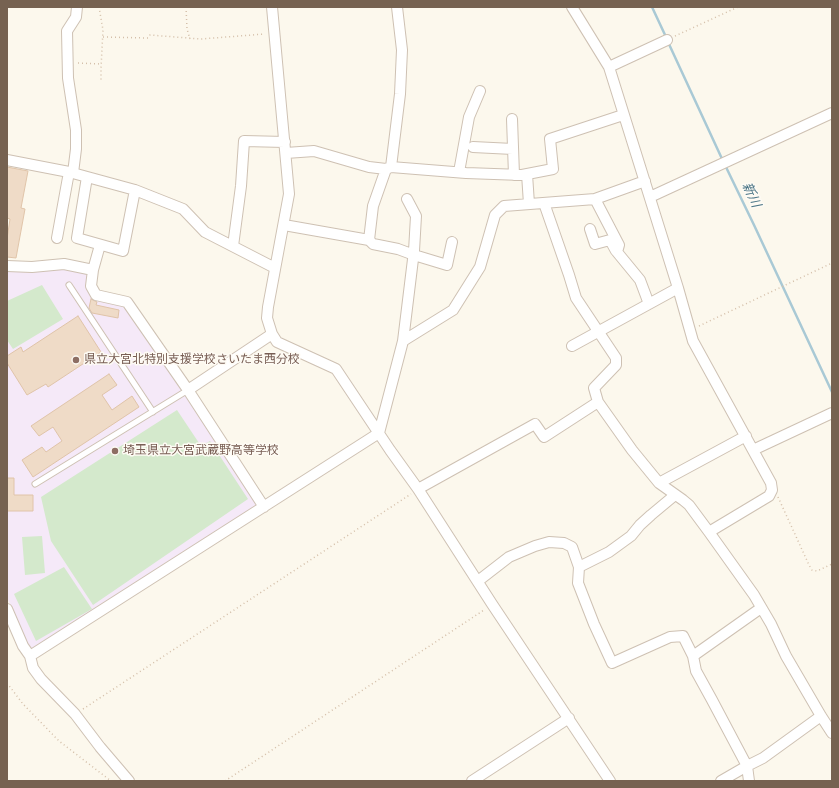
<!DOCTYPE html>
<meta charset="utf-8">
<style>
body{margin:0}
#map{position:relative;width:839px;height:788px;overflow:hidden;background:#fcf8ed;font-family:Karla,sans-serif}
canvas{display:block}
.frame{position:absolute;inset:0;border:8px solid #766251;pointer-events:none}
</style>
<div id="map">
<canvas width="839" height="788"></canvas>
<div class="frame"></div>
</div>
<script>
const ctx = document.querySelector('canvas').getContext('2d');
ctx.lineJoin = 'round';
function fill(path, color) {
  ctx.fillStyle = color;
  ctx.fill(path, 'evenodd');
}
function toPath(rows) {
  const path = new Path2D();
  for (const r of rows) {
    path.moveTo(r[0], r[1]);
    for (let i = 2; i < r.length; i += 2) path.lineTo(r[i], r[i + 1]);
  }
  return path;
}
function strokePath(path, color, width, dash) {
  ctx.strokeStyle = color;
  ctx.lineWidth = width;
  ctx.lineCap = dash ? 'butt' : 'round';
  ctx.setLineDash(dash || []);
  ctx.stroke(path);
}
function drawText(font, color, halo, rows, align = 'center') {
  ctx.font = font + ' Karla,"Noto Sans JP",sans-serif';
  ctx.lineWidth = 3;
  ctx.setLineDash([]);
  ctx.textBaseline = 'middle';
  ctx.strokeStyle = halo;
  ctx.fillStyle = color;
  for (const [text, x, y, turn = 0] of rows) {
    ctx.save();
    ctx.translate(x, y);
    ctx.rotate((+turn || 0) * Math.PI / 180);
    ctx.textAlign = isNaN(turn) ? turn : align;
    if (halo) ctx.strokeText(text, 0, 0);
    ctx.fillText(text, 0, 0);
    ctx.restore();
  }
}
fill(toPath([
 [55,267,88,273,87,289,126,304,257,505,34,650,25,643,7,597,7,269,49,271]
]), '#f5e9f8');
fill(toPath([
 [42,285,63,319,13,349,7,340,7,301],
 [177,410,201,446,210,441,248,499,93,605,51,541,41,497],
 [42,536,45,573,25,575,22,537],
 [64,567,92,609,36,641,14,594]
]), '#d4e9cc');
strokePath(toPath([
 [652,7,666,37],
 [668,42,723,161],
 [725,165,754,225,832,392]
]), '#a9c9d5', 2.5);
const building = toPath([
 [7,167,28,171,21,208,25,209,16,258,7,257,7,239,10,219,7,218,7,167],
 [91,299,97,302,96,305,119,310,118,318,92,313,89,308,91,299],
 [78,316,101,352,48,387,46,384,27,395,7,363,7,356,21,347,23,352,78,316],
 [109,374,117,385,102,395,112,410,132,396,139,407,33,477,22,460,42,447,46,452,62,441,53,427,39,436,31,426,109,374],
 [7,478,14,478,14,495,33,495,33,511,7,511,7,478]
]);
fill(building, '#efdbc7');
strokePath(building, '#e0c4a9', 1);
const lane = toPath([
 [69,285,153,412],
 [35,484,188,390]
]);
const street = toPath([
 [272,7,289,194,268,307,267,318,272,334,277,342,336,369,390,450,418,489,492,604,610,781],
 [572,7,609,67,678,288,693,341,771,483,772,490,769,496,709,532],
 [609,67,667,40],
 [512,119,514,175],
 [473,147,513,149],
 [286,153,314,151,369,167,386,169,391,167,400,94,402,50,397,7],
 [7,160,69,172,135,190,183,209,205,232,275,268],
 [391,167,466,173,522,175,553,169,550,139,623,115],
 [459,172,469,117,480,91],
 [73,173,76,149,76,130,68,78,67,31,76,17,77,7],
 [527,174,529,204],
 [87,177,77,238,123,251,135,190],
 [650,197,832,113],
 [595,199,619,245,617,252,640,280,649,304],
 [284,225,369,240,373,244,398,249,414,255,447,265,452,242],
 [590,229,595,244,610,240,616,251],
 [57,238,69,172],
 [369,240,373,206,386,169],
 [233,246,241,186,244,141,285,142],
 [7,266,32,267,64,264,93,270,100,245],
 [93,270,91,286,96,295,127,302,188,390,264,507],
 [403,341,453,310,480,267,495,215,504,206,595,199,645,181],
 [572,346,678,288],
 [188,390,272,334],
 [598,402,632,450,659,483,683,500,689,505,709,532,754,595,771,624,786,656,821,716,832,733],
 [753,450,832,413],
 [659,483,746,436],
 [418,489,535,424,544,437,598,402,594,388,616,365,616,358,576,298,569,275,544,203],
 [579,567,578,583,594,624,612,663,670,637,683,636,693,656,696,671,712,700,747,766,749,781],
 [478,581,509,557,535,546,549,542,564,543,572,547,579,567,609,552,631,536,640,525,651,515,675,495],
 [7,609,23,646,30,656,33,668,41,679,75,714,100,747,129,781],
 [30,656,379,433,403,341,414,251,416,216,407,199],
 [693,656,761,608],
 [472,781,569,718],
 [721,781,747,766,763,758,821,716]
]);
strokePath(lane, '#cec1b3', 7);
strokePath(street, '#cec1b3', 12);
strokePath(toPath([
 [99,7,103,30,101,68,101,81],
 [186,7,187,29,190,39],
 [675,36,738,7],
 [103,37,148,38,150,35,201,39,265,34],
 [78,63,101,64],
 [699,326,832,263],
 [778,497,809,565,812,570,817,571,832,564],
 [7,683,23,704,59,741,111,781],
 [83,709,411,494],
 [225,781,484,610]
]), '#d4bfa9', 1.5, [1, 3]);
strokePath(lane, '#fff', 5);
strokePath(street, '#fff', 10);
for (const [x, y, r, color] of [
 [76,360,4,"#8d6e63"],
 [115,451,4,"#8d6e63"]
]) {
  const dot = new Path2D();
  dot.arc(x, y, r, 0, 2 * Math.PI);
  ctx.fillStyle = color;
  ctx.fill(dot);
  strokePath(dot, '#fefbf4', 1.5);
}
drawText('12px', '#785e54', '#fefbf4', [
 ["県立大宮北特別支援学校さいたま西分校",84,360],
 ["埼玉県立大宮武蔵野高等学校",123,451]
], 'left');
drawText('italic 13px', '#4c7687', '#fefbf4', [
 ["新川",751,195,65]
]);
</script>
